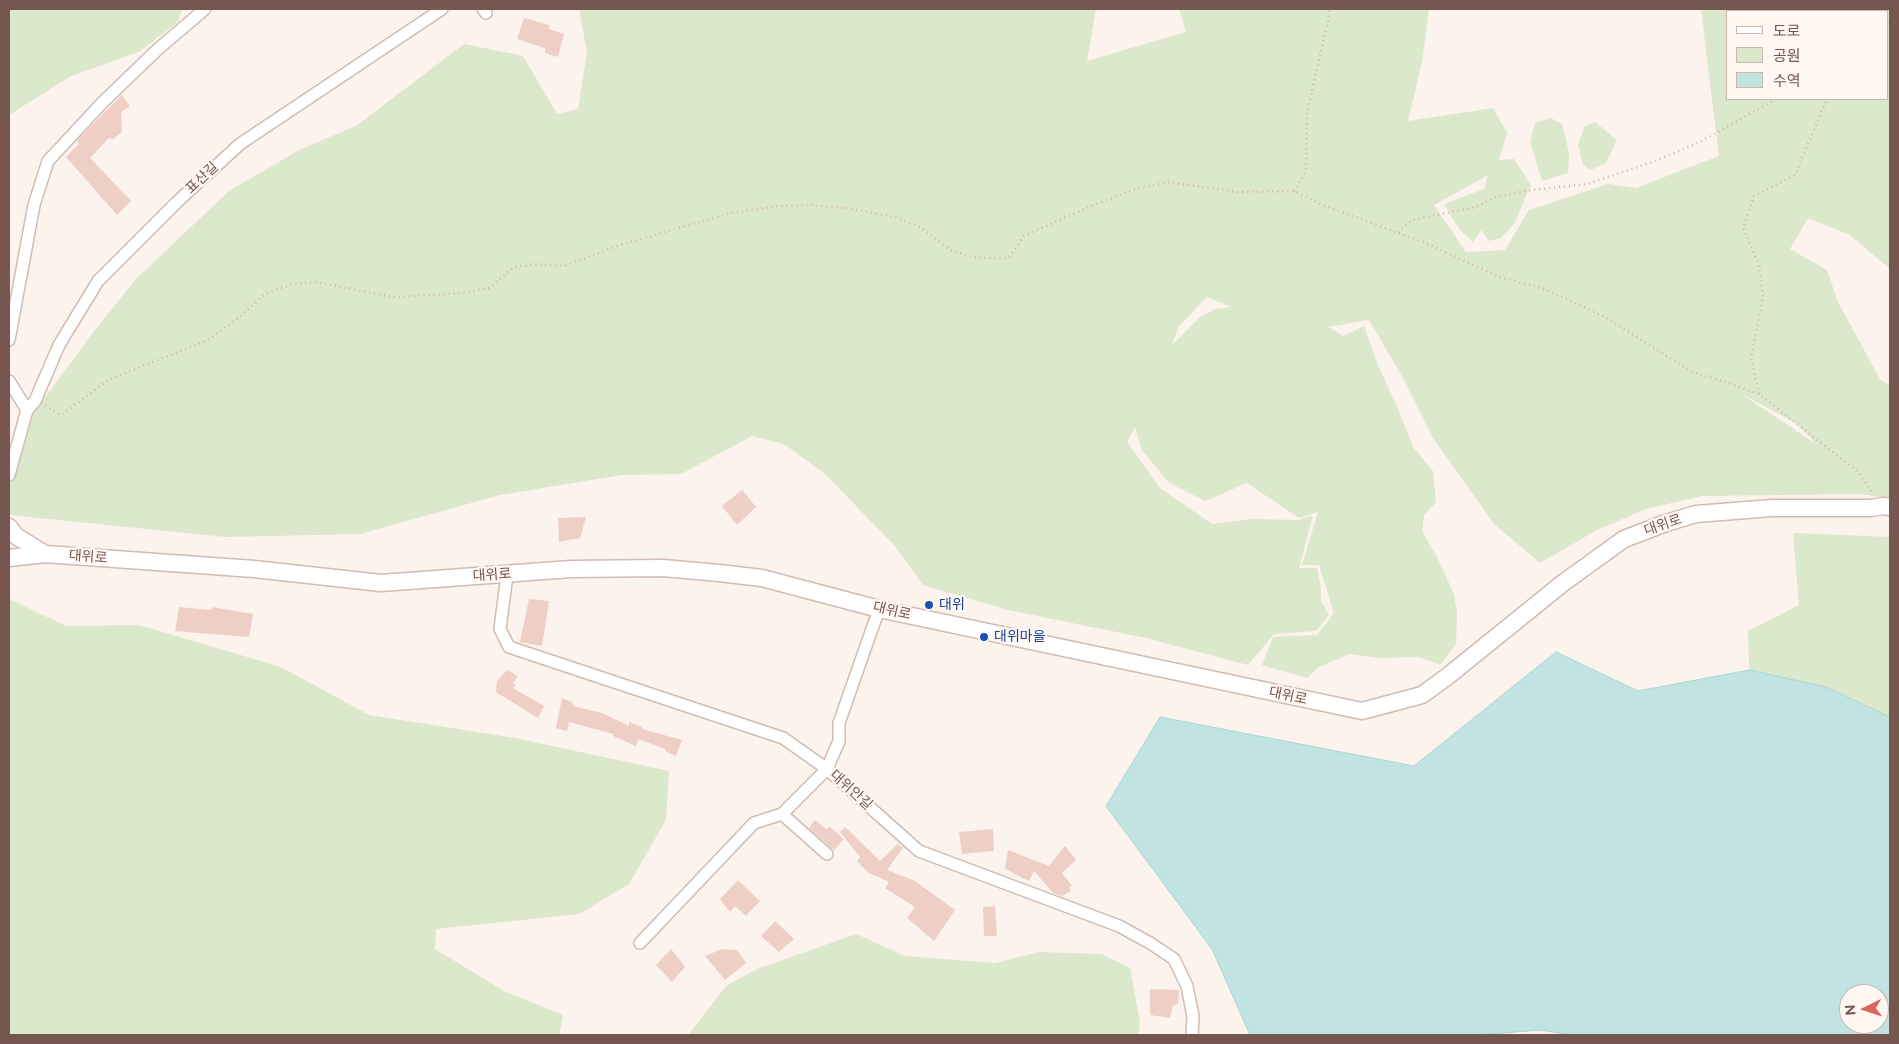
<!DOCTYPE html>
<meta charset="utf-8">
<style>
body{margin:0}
#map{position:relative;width:1899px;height:1044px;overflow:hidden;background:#fbf3ec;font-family:Raleway,"Noto Sans KR",sans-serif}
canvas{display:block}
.frame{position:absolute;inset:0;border:10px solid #755750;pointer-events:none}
.legend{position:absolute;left:1726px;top:10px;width:162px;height:90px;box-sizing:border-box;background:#fef7f2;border:1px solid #c7b7b1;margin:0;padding:6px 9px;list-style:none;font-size:15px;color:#755750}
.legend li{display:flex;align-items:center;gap:10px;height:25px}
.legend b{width:25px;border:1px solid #c7b7b1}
.north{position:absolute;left:1839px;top:984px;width:50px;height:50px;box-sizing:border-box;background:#fef7f2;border:1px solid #c7b7b1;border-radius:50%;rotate:266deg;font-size:14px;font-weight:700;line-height:20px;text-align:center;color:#755750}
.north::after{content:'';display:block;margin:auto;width:18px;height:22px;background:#d9655d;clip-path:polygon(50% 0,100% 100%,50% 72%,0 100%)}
</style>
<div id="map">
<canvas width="1899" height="1044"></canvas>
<div class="frame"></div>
<ul class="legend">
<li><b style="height:6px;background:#fff"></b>도로</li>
<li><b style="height:14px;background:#dbe8cb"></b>공원</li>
<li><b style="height:14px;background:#c1e4e3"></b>수역</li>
</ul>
<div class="north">N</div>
</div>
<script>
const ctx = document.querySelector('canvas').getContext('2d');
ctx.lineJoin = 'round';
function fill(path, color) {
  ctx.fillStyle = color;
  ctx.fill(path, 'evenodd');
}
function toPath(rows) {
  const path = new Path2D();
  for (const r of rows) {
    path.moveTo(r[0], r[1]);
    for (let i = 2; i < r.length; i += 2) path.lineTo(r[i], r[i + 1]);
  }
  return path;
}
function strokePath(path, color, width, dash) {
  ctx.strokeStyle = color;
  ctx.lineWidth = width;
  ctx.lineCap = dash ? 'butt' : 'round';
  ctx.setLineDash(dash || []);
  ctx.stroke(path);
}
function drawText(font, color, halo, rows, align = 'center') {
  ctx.font = font + ' Raleway,"Noto Sans KR",sans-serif';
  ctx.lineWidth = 4.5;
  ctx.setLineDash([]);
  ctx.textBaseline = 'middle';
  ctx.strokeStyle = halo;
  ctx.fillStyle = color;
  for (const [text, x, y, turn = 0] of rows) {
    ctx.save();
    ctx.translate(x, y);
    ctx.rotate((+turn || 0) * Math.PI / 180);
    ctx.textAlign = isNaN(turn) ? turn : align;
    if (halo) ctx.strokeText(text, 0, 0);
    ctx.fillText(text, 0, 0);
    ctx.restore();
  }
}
fill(toPath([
 [9,9,182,9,178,22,139,52,71,76,9,115],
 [579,9,1096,9,1087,61,1186,32,1179,9,1429,9,1422,62,1408,121,1493,108,1507,133,1499,160,1514,159,1531,185,1514,224,1501,238,1489,241,1481,230,1473,242,1459,229,1444,204,1484,189,1488,175,1434,205,1466,252,1505,250,1529,210,1608,184,1636,188,1719,156,1701,9,1890,9,1890,269,1850,235,1808,218,1790,249,1827,270,1838,302,1880,379,1890,386,1890,499,1861,494,1702,496,1646,509,1597,530,1540,563,1494,524,1433,438,1403,378,1369,320,1328,327,1343,336,1364,326,1377,363,1399,411,1413,447,1433,471,1436,502,1424,515,1422,531,1436,555,1454,594,1457,613,1456,644,1440,665,1419,657,1380,658,1349,654,1319,667,1307,678,1262,665,1273,637,1317,635,1334,613,1319,565,1302,565,1318,512,1299,518,1247,483,1205,501,1169,483,1142,450,1135,427,1127,442,1160,488,1212,524,1252,519,1299,520,1313,515,1299,568,1317,568,1321,588,1321,601,1329,615,1316,631,1274,634,1248,665,1146,638,1008,610,923,585,894,545,824,473,784,444,752,436,681,474,622,475,500,495,360,534,226,537,9,515,9,446,92,334,135,280,229,191,299,150,356,126,464,44,523,56,557,114,578,109,587,52],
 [1728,11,1888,11,1888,99,1728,99],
 [1207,297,1231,307,1215,309,1199,318,1172,345,1179,326],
 [1744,395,1797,424,1816,444,1744,396],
 [1551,118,1562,124,1569,153,1568,173,1542,181,1530,142,1535,123],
 [1595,122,1617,140,1606,163,1591,170,1583,165,1578,144,1585,126],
 [1793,533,1890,537,1890,717,1826,687,1749,670,1748,631,1799,605],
 [9,599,66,626,139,625,281,667,369,715,515,738,669,771,666,820,629,884,579,914,436,929,435,949,504,991,563,1015,559,1035,9,1035],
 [856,934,905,956,995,963,1039,952,1101,954,1130,968,1140,1022,1138,1035,685,1035,689,1034,726,986,757,969]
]), '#dbe8cb');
const water = toPath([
 [1556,652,1638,691,1749,670,1826,687,1890,717,1890,1035,1571,1035,1540,1030,1479,1035,1250,1035,1212,949,1106,806,1160,717,1414,766,1556,652],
 [1849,994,1879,994,1879,1024,1849,1024,1849,994]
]);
fill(water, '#c1e4e3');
strokePath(water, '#a8d4d4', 1);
fill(toPath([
 [524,18,549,25,549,29,564,34,558,57,545,53,545,48,517,39],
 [122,95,130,106,121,112,122,132,113,139,109,138,90,158,131,201,117,215,66,157,79,144,77,141,84,133],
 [742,490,756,507,737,525,722,506],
 [586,517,580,538,559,542,558,518],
 [529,599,549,601,542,646,520,642],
 [179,607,211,610,212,607,253,614,249,637,175,631],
 [507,670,518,676,513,683,516,685,513,688,544,706,538,718,496,692,497,681],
 [562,698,572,702,573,706,602,713,629,726,629,722,642,727,642,729,682,740,676,756,665,751,665,749,638,739,636,746,613,736,613,734,569,722,567,731,556,728],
 [815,820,826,829,830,827,844,839,834,850,809,828],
 [845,827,880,861,898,844,903,848,887,870,915,881,955,910,934,941,907,918,915,907,885,888,889,882,867,872,857,861,860,857,840,832],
 [993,829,994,851,962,854,959,832],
 [1065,846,1076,860,1062,873,1072,886,1069,887,1071,891,1062,896,1053,893,1034,871,1029,881,1005,869,1008,850,1049,866],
 [738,880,760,901,746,916,735,906,730,912,720,899],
 [995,906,997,936,984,936,983,907],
 [775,921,794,939,779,952,761,936],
 [671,949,685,967,672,982,656,965],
 [722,949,737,950,746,963,725,980,705,956],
 [1150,989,1179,990,1178,1004,1173,1005,1170,1018,1150,1015]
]), '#eecfc6');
const minor = toPath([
 [483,9,486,13],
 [9,340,34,205,48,161,102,103,158,49,205,9],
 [9,381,27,410],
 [9,475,27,410,35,401,59,345,98,281,176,203,240,144,442,9],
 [507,575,500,629,509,647,783,738,827,769,919,851,1119,926,1150,943,1174,959,1187,986,1193,1016,1192,1035],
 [782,814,827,854],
 [640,943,754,823,782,814,827,769,839,741,839,723,879,609]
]);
const secondary = toPath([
 [9,527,16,536,45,554],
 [9,558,45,554,254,569,381,583,571,569,663,568,719,573,762,578,879,609,1362,711,1422,695,1448,676,1563,583,1624,539,1666,523,1696,514,1772,508,1871,508,1883,506,1890,507]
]);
strokePath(minor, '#cfbcb4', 14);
strokePath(secondary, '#d2bbb2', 19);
strokePath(toPath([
 [1888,24,1890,22],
 [1294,191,1306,171,1307,113,1329,17,1329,9],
 [1398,232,1412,220,1476,207,1496,197,1524,191,1587,184,1655,161,1700,142,1776,99],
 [1759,394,1751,358,1763,297,1759,265,1743,228,1754,196,1795,175,1827,99],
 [45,406,61,415,108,380,208,340,237,319,265,294,293,284,315,282,394,297,462,293,489,288,514,267,537,264,564,266,620,245,731,213,779,206,812,205,846,208,895,217,922,228,950,250,976,258,1008,258,1024,236,1089,207,1135,189,1168,182,1238,192,1294,191,1320,204,1423,242,1500,277,1545,289,1607,318,1692,372,1729,383,1759,394,1857,471,1873,493]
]), '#d3b2a8', 2.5, [1, 4]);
strokePath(minor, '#fff', 11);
strokePath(secondary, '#fff', 16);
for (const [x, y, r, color] of [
 [929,605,5,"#1a4fb4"],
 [984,637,5,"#1a4fb4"]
]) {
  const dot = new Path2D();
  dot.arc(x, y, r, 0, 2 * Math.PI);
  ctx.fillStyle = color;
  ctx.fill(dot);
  strokePath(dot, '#fef7f2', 2);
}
drawText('14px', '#755750', '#fef7f2', [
 ["표산길",202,178,-43],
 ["대위로",1663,525,-19],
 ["대위로",88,557,4],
 ["대위로",492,575,-4],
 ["대위로",892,611,13],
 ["대위로",1288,696,12],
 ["대위안길",851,790,42]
]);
drawText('14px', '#164399', '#fef7f2', [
 ["대위",939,605],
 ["대위마을",994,637]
], 'left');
</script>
